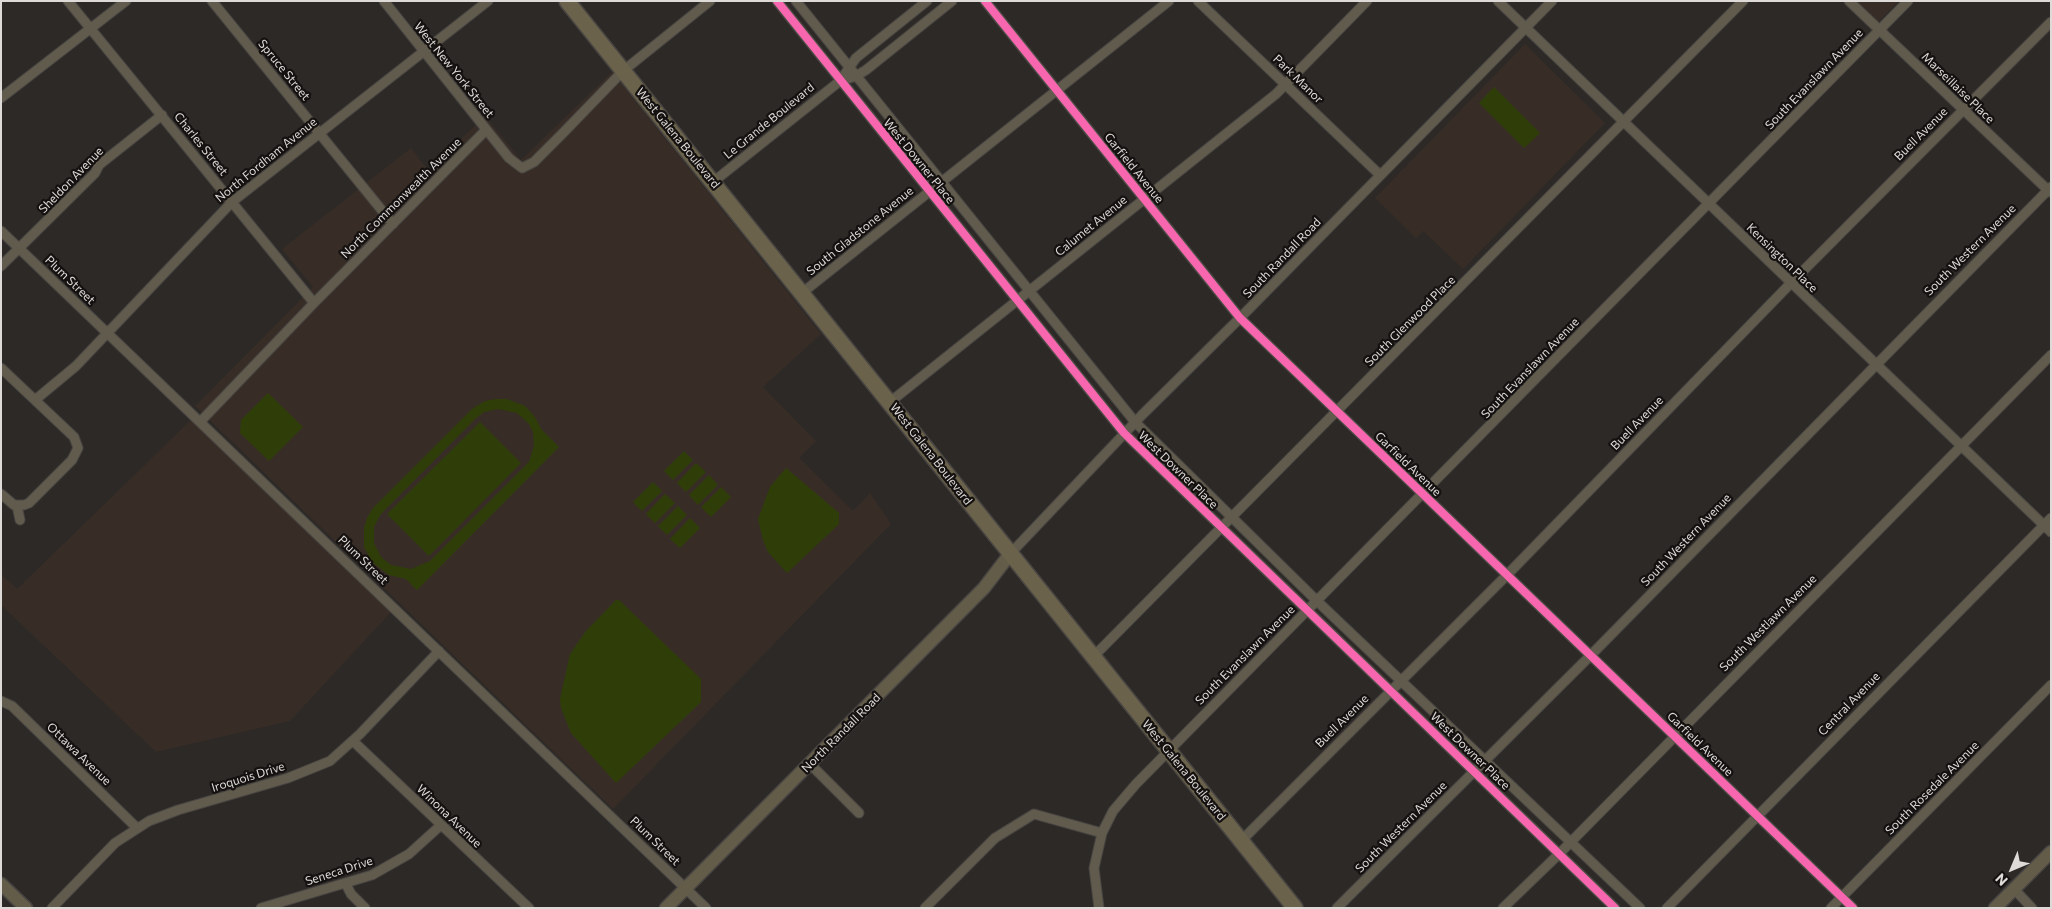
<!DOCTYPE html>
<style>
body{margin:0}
#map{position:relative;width:2052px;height:909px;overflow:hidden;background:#2c2926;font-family:Commissioner,sans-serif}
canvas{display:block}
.frame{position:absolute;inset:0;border:2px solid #dedad7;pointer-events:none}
.north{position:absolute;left:1987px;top:844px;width:50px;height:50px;-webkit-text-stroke:4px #141110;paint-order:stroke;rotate:225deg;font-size:14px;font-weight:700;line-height:20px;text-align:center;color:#dedad7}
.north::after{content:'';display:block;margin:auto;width:18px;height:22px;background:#dedad7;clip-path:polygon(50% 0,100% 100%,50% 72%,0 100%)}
</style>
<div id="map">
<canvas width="2052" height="909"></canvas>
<div class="frame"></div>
<div class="north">N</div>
</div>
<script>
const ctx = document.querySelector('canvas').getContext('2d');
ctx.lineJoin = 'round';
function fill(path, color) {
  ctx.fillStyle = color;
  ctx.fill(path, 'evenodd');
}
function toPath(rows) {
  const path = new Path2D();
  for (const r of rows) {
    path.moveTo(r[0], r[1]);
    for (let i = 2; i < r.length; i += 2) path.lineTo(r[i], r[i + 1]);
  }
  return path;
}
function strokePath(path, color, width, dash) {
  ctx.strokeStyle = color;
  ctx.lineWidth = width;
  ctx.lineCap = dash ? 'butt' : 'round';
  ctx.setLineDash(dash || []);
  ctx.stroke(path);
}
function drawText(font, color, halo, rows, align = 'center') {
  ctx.font = font + ' Commissioner,sans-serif';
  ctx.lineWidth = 4.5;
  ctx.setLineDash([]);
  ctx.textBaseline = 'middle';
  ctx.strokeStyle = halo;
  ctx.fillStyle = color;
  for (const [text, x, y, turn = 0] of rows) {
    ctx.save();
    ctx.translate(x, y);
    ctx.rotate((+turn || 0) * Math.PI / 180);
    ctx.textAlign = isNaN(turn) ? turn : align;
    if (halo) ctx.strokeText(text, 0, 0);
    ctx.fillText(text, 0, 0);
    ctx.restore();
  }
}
fill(toPath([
 [1855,1,1899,1,1877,23],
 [1525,44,1605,123,1463,269,1423,231,1416,238,1375,198],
 [612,72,821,334,763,387,816,441,799,458,853,511,870,493,891,524,613,809,195,406,313,287,282,249,411,148,428,170,485,116,521,160],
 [192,419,391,612,290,721,156,752,1,605,1,574,17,589]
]), '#372d26');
fill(toPath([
 [1494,87,1540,133,1524,148,1479,103],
 [268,393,303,427,269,461,240,433,241,420],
 [496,399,507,399,525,406,535,417,541,429,559,447,417,590,406,579,389,575,372,562,364,547,364,528,367,518,373,508,472,409,485,401],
 [498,409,517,413,529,424,533,432,534,446,529,462,430,561,411,569,391,565,381,557,374,543,374,527,380,515,476,418,484,412],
 [480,422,521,463,429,556,387,514],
 [684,451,693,460,673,480,664,471],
 [696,463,706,472,686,492,677,483],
 [786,468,839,513,839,524,787,573,768,552,763,540,758,519,770,487],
 [709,475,718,485,698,505,689,495],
 [653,482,662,491,642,511,633,502],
 [721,487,731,497,711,517,701,507],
 [665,494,675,503,655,523,646,514],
 [678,506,687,515,667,535,658,526],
 [690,518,700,528,680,548,670,539],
 [616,600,619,600,701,679,701,702,616,783,571,733,561,708,560,699,570,654,586,631]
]), '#2f3e08');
const street = toPath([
 [68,1,314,303],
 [212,1,393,224],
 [384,1,509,158,522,168,534,162,564,132,623,71,710,1],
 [777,1,1124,433,1615,908],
 [796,1,1135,422,1317,601,1640,908],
 [985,1,1240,318,1853,908],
 [1198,1,1380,175],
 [1498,1,2051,532],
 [1849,1,2050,192],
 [840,81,856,76,866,70,952,1],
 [1,98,126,1],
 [713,182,840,81,856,58,927,1],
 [1,231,706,908],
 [1,266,95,173,99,165,162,115],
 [802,293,1169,1],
 [1,368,74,437,78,448,72,460,29,503,24,505,14,505,1,494],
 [35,400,76,366,232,202,488,1],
 [890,402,1276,94,1367,1],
 [200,422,314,303,486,130],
 [17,506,20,520],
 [1010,554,1142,415,1240,318,1552,1],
 [1093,657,1743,1],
 [1,701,12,706,137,828],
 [353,741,529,908],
 [810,764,859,813],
 [1241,841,1507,575,1791,283,2051,22],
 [346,884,351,894,365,908],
 [2014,889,2032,908],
 [52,908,115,843,149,821,178,810,288,778,330,761,360,734,439,651],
 [261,908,372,875,409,854,441,825],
 [925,908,995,838,1034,814,1102,833],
 [1099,908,1094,868,1102,833,1113,811,1136,784,1908,1],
 [1337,908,1591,655,2051,187],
 [1503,908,1559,854,2051,355],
 [1667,908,2051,518],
 [1831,908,2051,685]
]);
const secondary = toPath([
 [1,884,26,908],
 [666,908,984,588,1010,554],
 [1995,908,2051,852]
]);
const primary = toPath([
 [567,1,1295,908]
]);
strokePath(street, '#484543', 11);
strokePath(secondary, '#484543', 15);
strokePath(primary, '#484543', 18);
strokePath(street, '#605b4c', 9);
strokePath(secondary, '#635c49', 12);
strokePath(primary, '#6a624a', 15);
strokePath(toPath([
 [777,1,1124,433,1615,908],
 [985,1,1240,318,1853,908]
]), '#f766af', 8);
drawText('12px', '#dedad7', '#141110', [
 ["Spruce Street",284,70,51],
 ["West New York Street",454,70,51],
 ["Park Manor",1298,79,44],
 ["South Evanslawn Avenue",1814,79,-46],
 ["Marseillaise Place",1958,88,44],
 ["Le Grande Boulevard",769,121,-39],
 ["Buell Avenue",1921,134,-45],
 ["West Galena Boulevard",678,138,51],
 ["Charles Street",201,144,51],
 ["North Fordham Avenue",266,160,-39],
 ["West Downer Place",919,161,51],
 ["Garfield Avenue",1134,168,51],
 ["Sheldon Avenue",71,180,-46],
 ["North Commonwealth Avenue",401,198,-45],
 ["Calumet Avenue",1091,226,-39],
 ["South Gladstone Avenue",860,231,-39],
 ["South Western Avenue",1970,250,-45],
 ["South Randall Road",1282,258,-46],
 ["Kensington Place",1782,258,44],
 ["Plum Street",70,280,44],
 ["South Glenwood Place",1410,321,-45],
 ["South Evanslawn Avenue",1530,368,-46],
 ["Buell Avenue",1637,423,-46],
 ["West Galena Boulevard",931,454,52],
 ["Garfield Avenue",1408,464,44],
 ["West Downer Place",1178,470,44],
 ["South Western Avenue",1686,540,-46],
 ["Plum Street",363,560,44],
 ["South Westlawn Avenue",1768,623,-45],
 ["South Evanslawn Avenue",1245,655,-45],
 ["Central Avenue",1849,704,-46],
 ["Buell Avenue",1342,721,-45],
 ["North Randall Road",841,733,-45],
 ["Garfield Avenue",1700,744,44],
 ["West Downer Place",1470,751,44],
 ["Ottawa Avenue",79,754,44],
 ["West Galena Boulevard",1184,770,51],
 ["Iroquois Drive",248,777,-17],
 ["South Rosedale Avenue",1932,788,-45],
 ["Winona Avenue",449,816,44],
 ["South Western Avenue",1401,827,-45],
 ["Plum Street",655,841,44],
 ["Seneca Drive",339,871,-18]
]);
</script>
